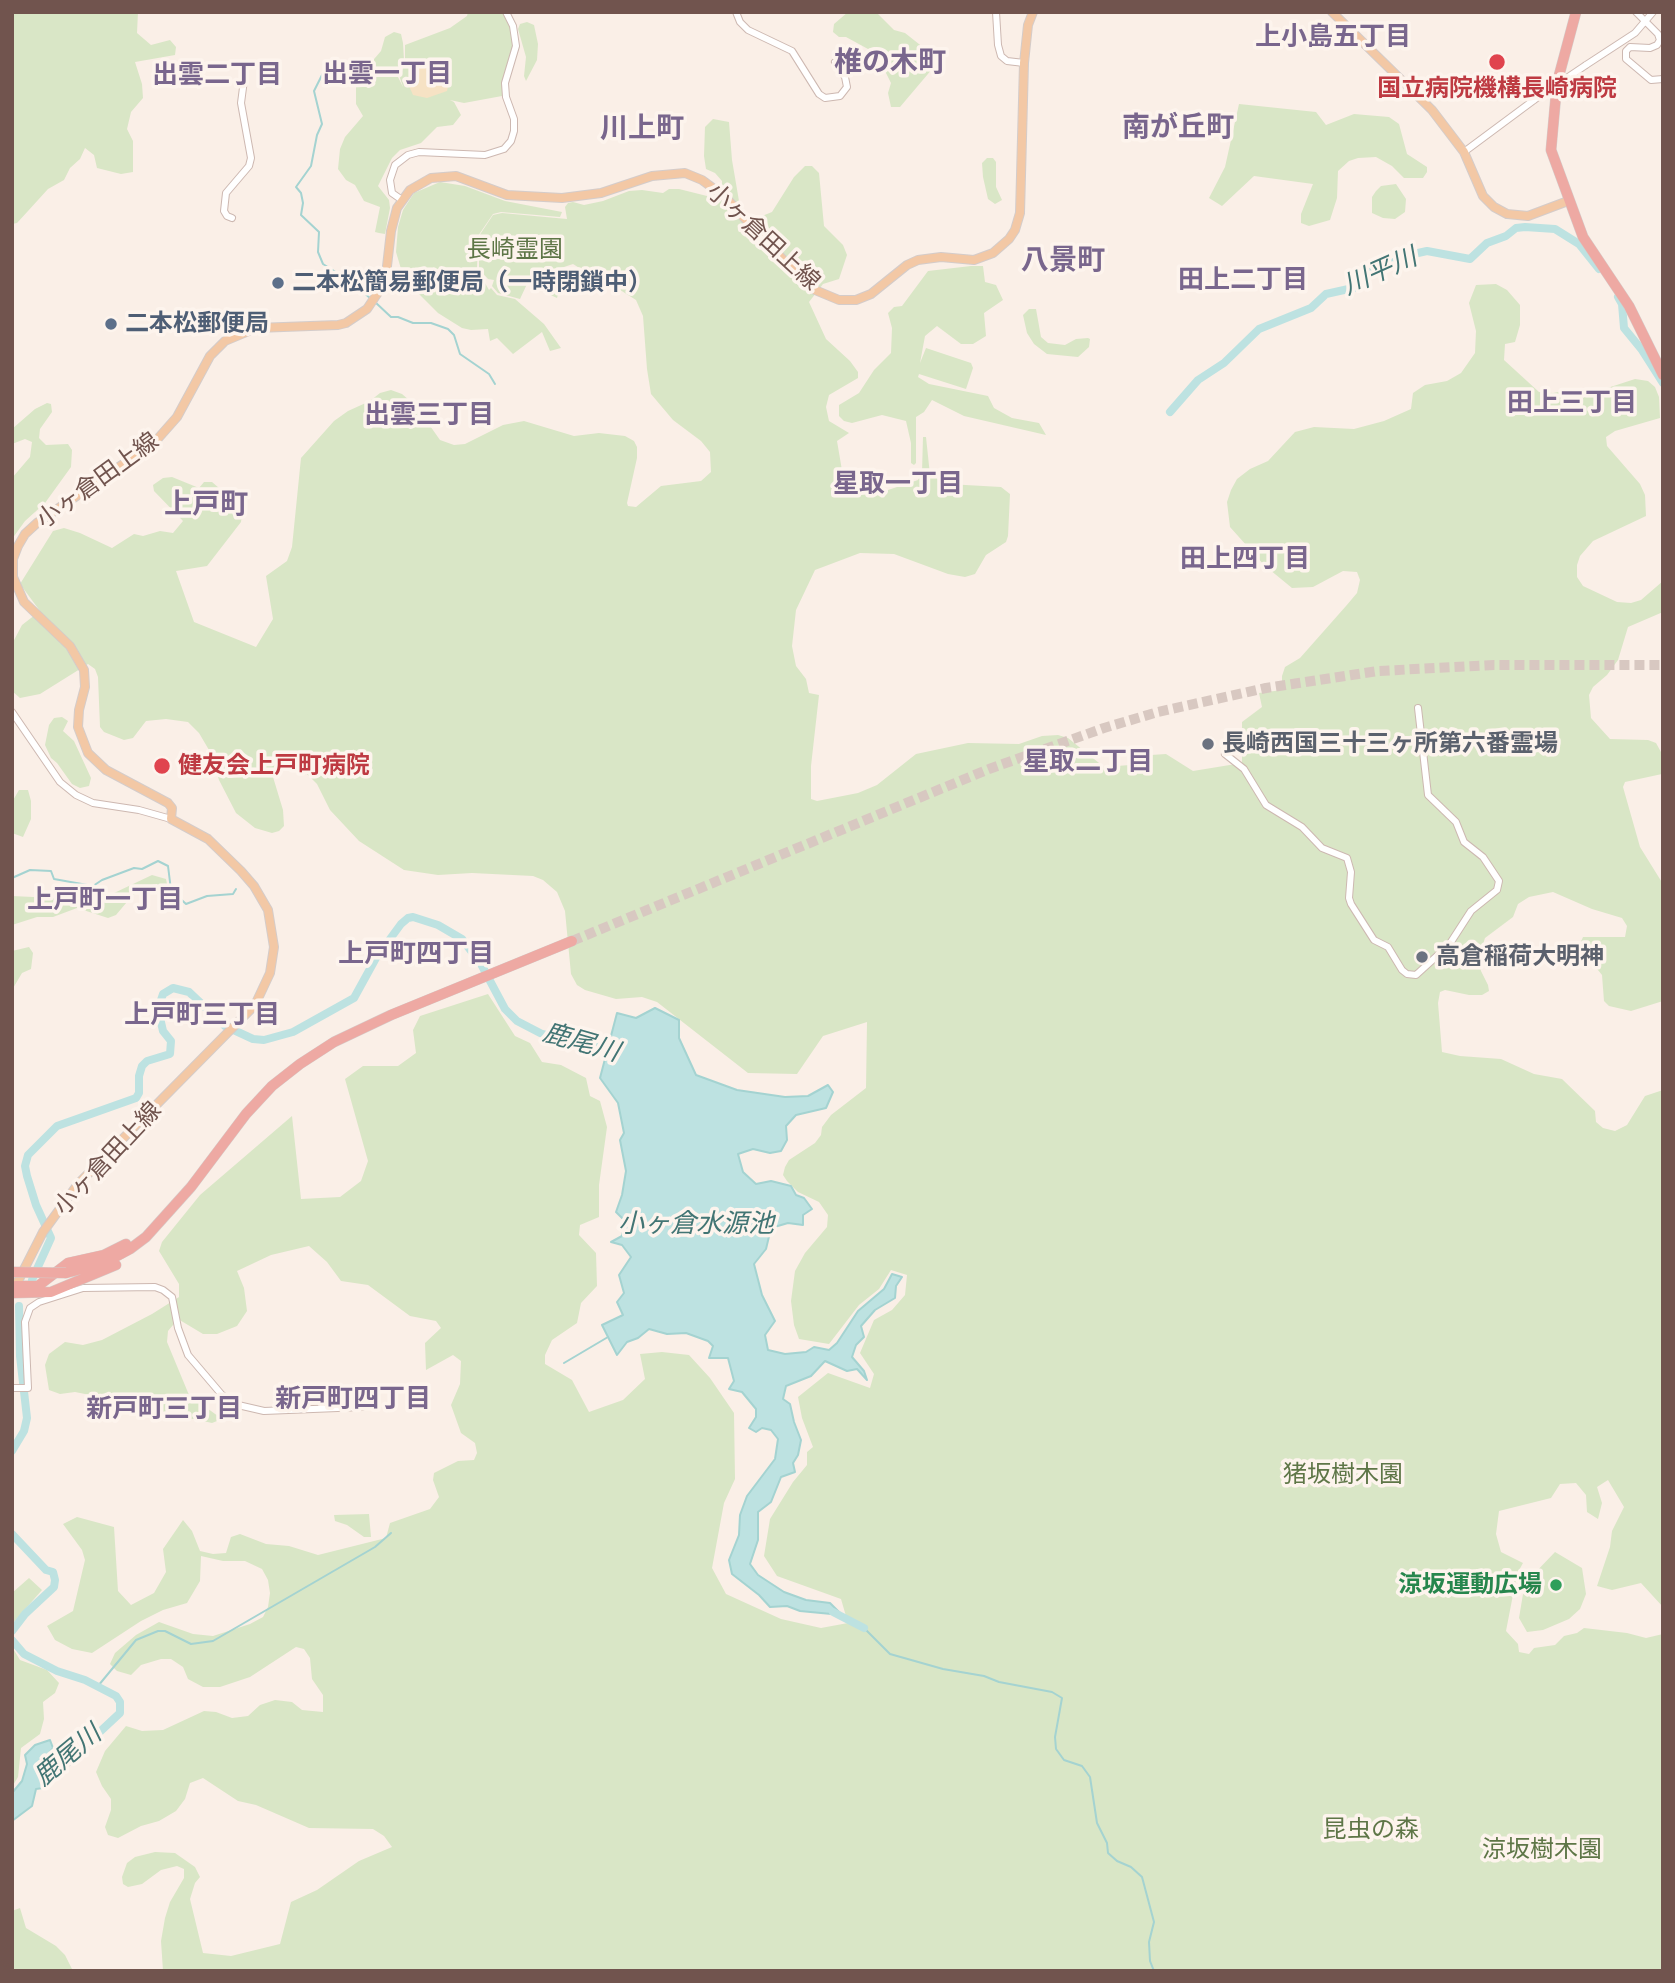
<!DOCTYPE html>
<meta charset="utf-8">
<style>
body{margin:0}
#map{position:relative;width:1675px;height:1983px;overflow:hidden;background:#faefe7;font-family:"PT Sans",sans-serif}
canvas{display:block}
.frame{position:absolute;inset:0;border:14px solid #71544e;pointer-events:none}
</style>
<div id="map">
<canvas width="1675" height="1983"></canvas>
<div class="frame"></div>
</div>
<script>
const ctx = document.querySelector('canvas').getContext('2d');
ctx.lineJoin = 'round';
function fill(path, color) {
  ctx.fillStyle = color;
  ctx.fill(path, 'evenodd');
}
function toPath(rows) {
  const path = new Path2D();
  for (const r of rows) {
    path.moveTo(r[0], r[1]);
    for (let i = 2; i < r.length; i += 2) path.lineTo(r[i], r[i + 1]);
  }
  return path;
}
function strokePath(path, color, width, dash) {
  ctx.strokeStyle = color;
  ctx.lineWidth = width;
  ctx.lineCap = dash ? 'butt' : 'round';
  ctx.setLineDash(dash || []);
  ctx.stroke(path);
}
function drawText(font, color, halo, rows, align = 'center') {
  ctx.font = font + ' "PT Sans","Noto Sans JP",sans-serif';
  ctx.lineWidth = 7;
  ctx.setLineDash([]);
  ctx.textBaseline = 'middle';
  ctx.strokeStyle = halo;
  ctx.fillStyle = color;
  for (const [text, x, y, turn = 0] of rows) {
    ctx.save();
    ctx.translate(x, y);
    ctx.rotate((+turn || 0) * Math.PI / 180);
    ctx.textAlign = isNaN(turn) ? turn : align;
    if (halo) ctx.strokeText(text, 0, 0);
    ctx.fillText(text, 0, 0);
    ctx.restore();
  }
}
fill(toPath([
 [12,12,138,12,137,33,151,45,170,40,176,47,175,55,135,62,142,84,143,98,131,112,127,129,133,141,133,172,121,174,97,168,94,155,85,148,80,159,70,168,64,180,48,189,28,211,17,223,12,224],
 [468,12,503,12,511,26,513,48,503,80,502,96,464,103,450,100,454,102,461,115,453,125,437,127,421,143,400,150,392,158,378,186,389,200,390,208,385,234,379,233,375,232,380,207,364,201,355,185,346,180,338,169,340,149,345,137,363,116,356,104,356,80,381,51,385,37,394,32,401,34,403,43,404,60,398,77,403,87,400,78,405,61,405,45,450,28,467,16],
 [848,12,876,12,894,30,905,33,924,48,933,61,933,68,900,107,891,107,888,93,891,83,885,71,882,54,875,47,868,49,846,37,839,37,833,32,834,24],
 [527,22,534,25,538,44,537,60,526,81,524,76,526,57,518,29,520,24],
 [1239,104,1316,112,1326,125,1354,114,1389,117,1399,124,1407,154,1427,167,1427,172,1423,178,1404,178,1392,166,1376,157,1358,158,1349,161,1338,171,1337,198,1330,220,1309,226,1301,223,1301,214,1313,184,1254,176,1222,206,1209,198,1225,167],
 [713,119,729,122,732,160,739,201,747,217,752,220,772,212,794,177,805,166,812,166,819,173,824,226,843,245,847,255,839,279,823,284,809,302,826,339,850,361,858,372,858,378,829,395,826,407,829,421,849,433,837,441,845,488,855,496,888,490,918,480,922,472,923,437,926,437,930,475,948,484,1001,487,1010,494,1008,536,1006,542,986,555,975,574,965,577,948,574,894,554,860,553,815,570,796,610,792,646,796,666,806,679,809,693,819,695,811,766,811,799,817,801,858,793,877,785,916,754,968,743,1019,744,1042,736,1058,735,1068,738,1104,767,1130,765,1151,755,1166,754,1193,771,1242,763,1242,722,1262,707,1259,693,1282,690,1282,676,1285,667,1300,658,1346,606,1357,593,1360,580,1357,572,1343,571,1313,587,1292,588,1264,565,1230,527,1227,502,1231,490,1237,479,1250,469,1268,461,1295,432,1314,427,1354,429,1384,421,1411,409,1413,393,1425,385,1447,381,1461,373,1475,353,1476,331,1469,303,1476,285,1496,284,1507,290,1520,305,1520,325,1515,342,1505,344,1504,360,1539,392,1553,393,1571,390,1592,393,1635,379,1648,381,1655,387,1659,397,1660,418,1615,431,1606,437,1607,446,1640,484,1645,495,1646,516,1593,541,1580,556,1577,565,1577,577,1583,586,1617,602,1631,603,1641,600,1663,581,1663,612,1628,627,1618,660,1607,675,1593,687,1589,695,1591,718,1610,739,1648,740,1656,743,1661,752,1662,774,1625,782,1623,787,1640,847,1663,884,1663,1001,1631,1011,1609,1006,1604,1001,1602,975,1581,949,1580,944,1583,937,1625,937,1627,926,1622,918,1592,909,1553,892,1529,897,1518,904,1513,917,1485,938,1478,960,1481,971,1488,985,1489,991,1482,995,1469,995,1445,990,1440,992,1438,1003,1442,1052,1460,1056,1501,1059,1534,1074,1562,1079,1595,1111,1596,1122,1603,1128,1615,1131,1627,1125,1645,1096,1663,1090,1663,1607,1641,1583,1612,1590,1597,1586,1610,1547,1612,1531,1624,1507,1608,1480,1597,1487,1602,1503,1598,1519,1587,1512,1586,1495,1576,1483,1560,1484,1551,1498,1499,1511,1496,1534,1501,1552,1523,1563,1517,1574,1506,1631,1518,1644,1519,1652,1529,1654,1534,1648,1555,1645,1564,1636,1577,1633,1584,1628,1627,1633,1646,1638,1663,1634,1663,1971,163,1971,161,1941,165,1918,170,1902,184,1878,184,1869,177,1866,161,1870,142,1884,128,1887,123,1884,122,1877,127,1863,135,1857,155,1852,175,1853,195,1867,200,1877,195,1883,190,1899,203,1953,231,1956,280,1944,291,1902,317,1890,359,1861,392,1847,384,1836,373,1829,309,1828,256,1805,238,1801,203,1778,190,1783,185,1799,176,1811,159,1821,141,1826,118,1838,108,1835,105,1827,111,1810,111,1799,102,1786,96,1772,105,1751,126,1726,142,1731,163,1730,204,1711,216,1712,232,1718,248,1716,260,1705,275,1700,292,1702,302,1710,323,1712,323,1695,312,1679,310,1658,304,1649,296,1647,250,1677,220,1687,203,1687,188,1679,183,1667,171,1659,161,1659,141,1665,131,1675,117,1671,110,1664,115,1653,136,1635,159,1622,193,1634,213,1636,250,1624,263,1617,268,1607,270,1593,268,1580,262,1569,245,1561,223,1561,201,1556,200,1581,187,1603,163,1610,141,1621,92,1653,72,1649,55,1640,47,1626,73,1611,85,1560,82,1550,63,1524,77,1517,114,1527,118,1591,131,1605,154,1593,166,1572,163,1549,183,1520,192,1531,200,1551,213,1554,226,1553,231,1537,240,1534,266,1544,289,1546,318,1555,386,1538,390,1523,430,1509,439,1497,433,1480,434,1473,458,1461,474,1460,477,1453,475,1443,461,1433,451,1405,460,1384,461,1361,453,1355,426,1370,425,1343,441,1328,436,1321,410,1316,368,1285,341,1281,327,1262,309,1246,271,1255,237,1271,244,1288,247,1311,237,1326,217,1334,203,1334,178,1319,168,1331,167,1342,189,1395,222,1419,212,1423,194,1419,168,1418,127,1413,113,1407,94,1406,90,1395,75,1392,60,1394,49,1390,45,1365,49,1354,65,1342,83,1345,102,1340,152,1314,179,1297,179,1284,159,1251,162,1242,200,1195,292,1116,301,1199,340,1197,361,1181,368,1161,345,1079,363,1066,398,1066,416,1053,413,1030,420,1016,488,994,515,1036,530,1043,542,1062,561,1065,586,1078,590,1096,600,1101,607,1127,599,1185,599,1217,580,1225,579,1235,596,1253,597,1286,581,1303,577,1323,552,1340,545,1355,545,1364,572,1380,589,1412,623,1400,645,1379,640,1354,662,1352,689,1355,710,1378,734,1413,735,1479,724,1503,712,1568,726,1594,781,1619,821,1628,848,1623,841,1599,777,1576,764,1556,770,1519,793,1482,807,1465,807,1452,813,1447,802,1418,798,1397,828,1373,870,1388,874,1374,860,1353,874,1320,892,1310,905,1295,907,1275,891,1270,879,1289,859,1305,829,1344,799,1339,794,1325,791,1301,795,1271,805,1253,827,1227,828,1215,819,1202,798,1192,787,1181,783,1175,785,1167,789,1160,815,1143,821,1135,822,1127,831,1115,866,1088,867,1022,823,1036,797,1074,748,1073,657,1002,642,997,616,999,585,990,577,985,571,974,565,911,557,892,543,880,533,876,472,873,438,875,404,870,359,841,330,810,317,784,299,766,281,765,275,768,273,777,283,810,284,826,279,831,272,833,255,828,236,813,219,780,209,750,199,733,188,722,166,719,146,721,133,738,124,740,104,732,100,727,98,677,95,669,88,664,40,694,20,698,12,691,12,644,22,625,40,611,20,584,53,531,64,528,80,533,112,548,134,534,143,536,160,531,173,533,183,521,154,491,153,485,163,478,172,477,199,488,204,482,212,482,226,494,244,498,241,522,207,566,176,571,194,622,256,647,273,619,266,576,287,561,292,547,301,458,334,421,348,411,370,401,380,393,391,390,402,394,416,406,440,440,454,445,465,444,503,425,524,421,574,436,599,433,625,436,634,441,637,447,637,458,627,503,628,506,636,507,661,486,701,481,711,472,710,452,701,441,673,420,651,394,647,369,643,316,636,300,617,288,598,266,598,271,594,274,589,274,573,264,561,268,557,274,559,291,557,298,527,284,520,299,498,293,492,286,494,280,488,279,479,269,479,236,493,215,502,213,567,219,565,207,568,203,573,202,584,205,603,201,629,191,642,190,663,193,669,189,679,189,715,198,722,191,722,181,715,173,706,169,704,156,705,127],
 [987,158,993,158,996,162,996,187,1002,200,995,204,988,199,983,177,982,163],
 [440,182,465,186,505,201,562,212,560,217,501,212,493,214,478,236,477,269,489,290,491,288,497,295,515,299,544,324,561,348,550,351,542,332,513,354,497,338,490,341,488,329,471,330,462,328,438,313,404,279,396,252,398,227,403,210,414,193],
 [1396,184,1406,199,1405,212,1395,219,1383,218,1372,213,1372,197,1376,191,1381,186],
 [971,266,983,266,985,282,996,285,1003,300,984,313,986,336,973,344,961,344,937,326,925,336,920,363,926,348,971,363,973,368,966,389,919,374,918,377,929,384,988,396,994,408,1012,418,1039,423,1046,435,964,416,932,400,924,412,916,417,916,463,914,465,911,463,911,443,906,421,882,415,852,423,844,421,839,416,839,405,859,393,874,370,891,353,892,328,888,313,894,307,902,306,928,271],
 [1029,309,1036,309,1041,337,1048,343,1065,345,1076,339,1088,338,1090,339,1089,347,1078,357,1047,354,1034,344,1027,333,1023,315],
 [47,403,51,404,52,412,40,429,39,438,46,445,68,444,72,450,71,467,45,503,25,521,12,539,12,478,30,457,32,442,25,439,12,444,12,429,35,409],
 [62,717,68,721,63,731,74,741,91,778,89,786,80,788,72,784,57,763,51,758,45,745,49,725,54,718],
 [19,790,28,790,31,801,31,819,23,837,12,833,12,802],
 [152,875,166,879,168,889,164,890,157,884,145,886,132,896,116,915,108,918,77,908,53,917,37,917,12,925,12,896,54,898,112,894],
 [29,947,33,953,31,969,22,973,12,990,12,951],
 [369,1514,371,1537,364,1537,347,1525,335,1521,334,1515],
 [1555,1552,1582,1568,1586,1594,1580,1609,1569,1619,1543,1630,1527,1632,1519,1618,1523,1594,1531,1577],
 [29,1578,42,1590,12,1624,12,1593],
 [12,1647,20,1660,47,1670,59,1683,55,1693,43,1702,44,1719,40,1734,21,1748,18,1777,12,1787],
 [20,1908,26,1928,56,1946,65,1955,72,1969,93,1971,12,1971,12,1911]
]), '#d9e6c6');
fill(toPath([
 [424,66,443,68,447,71,450,78,447,91,427,98,413,95,409,86,410,76,417,68]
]), '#f6e2c4');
const water = toPath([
 [655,1008,679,1020,679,1038,696,1075,737,1090,785,1097,808,1096,828,1085,833,1092,826,1108,796,1115,786,1126,787,1140,781,1151,770,1153,753,1149,738,1154,743,1172,756,1184,771,1181,791,1186,796,1195,804,1198,812,1209,803,1215,803,1225,788,1223,771,1228,766,1249,754,1264,762,1295,775,1321,765,1335,768,1350,785,1354,806,1352,814,1347,829,1350,837,1343,858,1311,884,1289,892,1274,902,1277,896,1286,895,1298,875,1310,861,1326,864,1337,856,1345,852,1357,864,1371,867,1380,857,1369,847,1371,825,1361,811,1376,786,1386,783,1399,790,1404,794,1422,801,1440,798,1455,793,1463,795,1472,781,1477,771,1502,758,1512,758,1540,750,1564,758,1575,784,1592,806,1600,830,1603,842,1615,800,1611,787,1606,770,1607,759,1595,732,1574,729,1560,739,1535,740,1515,747,1496,775,1459,778,1439,771,1430,762,1428,756,1432,749,1428,756,1417,756,1409,742,1392,729,1389,734,1381,728,1358,709,1358,713,1346,708,1341,686,1333,667,1334,649,1329,638,1338,627,1342,617,1355,602,1325,623,1315,617,1302,624,1293,619,1275,631,1257,622,1245,611,1242,622,1236,625,1221,616,1212,622,1195,626,1171,620,1140,624,1133,618,1103,600,1078,617,1013,636,1018,655,1008],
 [50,1740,53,1748,46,1757,50,1763,80,1747,84,1752,43,1788,36,1789,32,1806,12,1821,12,1793,22,1781,27,1764,25,1755,35,1745,50,1740]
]);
fill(water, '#bde2e1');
strokePath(water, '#a4d3d1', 2);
strokePath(toPath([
 [323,73,314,91,322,124,317,135,311,166,296,187,301,193,303,203,301,215,319,232,318,252,323,264,353,283,371,299],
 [375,302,391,317,398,317,413,323,431,323,448,329,454,335,460,354,489,374,495,384],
 [12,878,30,870,51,871,54,879,93,886,102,880,134,868,142,869,158,861,168,866,171,890,186,904,207,896,233,894,236,889],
 [564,1363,608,1337],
 [864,1628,890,1654,943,1669,984,1676,999,1682,1052,1692,1062,1698,1055,1737,1056,1749,1064,1760,1082,1766,1090,1777,1097,1823,1107,1843,1108,1853,1117,1861,1131,1867,1142,1877,1154,1922,1149,1942,1150,1961,1154,1971],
 [98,1686,136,1640,158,1631,165,1631,191,1644,213,1641,375,1547,391,1533]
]), '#a4d3d1', 2);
strokePath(toPath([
 [1618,297,1622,304,1624,328,1642,350,1663,383],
 [1170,412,1198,380,1224,363,1259,329,1311,308,1326,294,1362,286,1366,282,1368,272,1394,262,1400,257,1427,251,1470,259,1487,243,1506,236,1516,228,1525,227,1555,229,1579,244,1599,269],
 [32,1280,51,1238,36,1205,27,1176,25,1166,28,1155,57,1126,136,1098,139,1093,139,1076,142,1066,147,1061,170,1054,171,1041,163,1031,158,1009,163,994,173,988,189,992,225,1026,253,1039,264,1040,293,1032,354,998,376,958,401,924,408,918,413,917,438,925,462,939,481,964,505,1009,517,1021,542,1034,616,1051],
 [12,1451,24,1431,27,1418,20,1356,19,1306],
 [12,1534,46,1570,53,1572,55,1580,54,1587,25,1614,12,1631],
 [833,1612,864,1628],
 [12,1640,24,1654,57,1671,85,1680,116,1696,120,1702,120,1713,76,1754]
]), '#bde2e1', 8);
strokePath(toPath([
 [572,941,989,769,1104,728,1158,712,1266,688,1378,671,1494,665,1663,665]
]), '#d8c8c1', 10, [10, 5]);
const minor = toPath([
 [736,12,740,22,748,30,792,51,819,94,825,98,840,96,847,87,845,77,835,62],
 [996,12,998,45,1001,56,1007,61,1024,63],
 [1636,12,1658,34,1660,40,1657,45,1650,48,1630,47,1626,51,1626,59,1651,80,1663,79],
 [1586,65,1635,33,1653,12],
 [1464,152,1534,100],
 [402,200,392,193,390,180,395,165,408,155,419,152,485,155,504,149,511,141,514,131,514,119,506,97,505,83,516,46,513,26,506,12],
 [232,218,227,216,224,211,226,193,249,166,251,158,241,103,244,80],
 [12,712,60,782,76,795,93,803,139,810,171,819],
 [1225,754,1244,769,1266,805,1302,827,1322,848,1347,858,1351,872,1349,898,1351,904,1374,940,1388,947,1402,970,1407,974,1416,975,1449,945,1471,911,1497,890,1499,881,1483,857,1464,842,1456,822,1428,795,1418,708],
 [12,1388,28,1388,25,1322,30,1308,39,1302,83,1288,155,1287,163,1290,172,1297,178,1328,188,1355,222,1395,238,1405,264,1411,362,1407]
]);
const major = toPath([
 [1332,12,1432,110,1464,152,1483,196,1494,207,1507,214,1528,216,1568,201],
 [14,1289,43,1232,78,1184,255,1005,270,973,274,947,268,910,254,886,241,871,208,839,171,819,172,808,168,803,106,770,88,753,78,727,79,710,85,687,84,670,70,646,24,602,13,577,13,559,18,546,25,534,37,523,154,443,177,417,210,356,225,341,256,328,338,325,346,323,367,309,381,288,386,275,391,231,397,208,410,190,431,178,456,176,507,195,562,198,601,193,652,176,685,173,702,180,725,197,800,278,815,290,839,300,856,300,871,294,907,265,918,260,941,257,974,260,993,253,1009,239,1015,230,1020,213,1024,63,1028,25,1033,12]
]);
const highway = toPath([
 [1576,12,1557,83,1551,150,1583,237,1629,306,1663,375],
 [66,1273,104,1263,130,1249,146,1237,191,1187,246,1114,272,1086,300,1064,334,1042,391,1015,572,941],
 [16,1286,38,1286,68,1263,104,1255,126,1244],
 [13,1293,51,1292,116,1265]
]);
strokePath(minor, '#cdb8b1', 8);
strokePath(major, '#d4ccca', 10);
strokePath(highway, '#d4ccca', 11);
strokePath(minor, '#fff', 6);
strokePath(major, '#f3c8a5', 8);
strokePath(highway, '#eea9a3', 10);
const minorBridge = toPath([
 [1534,100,1586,65]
]);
const highwayBridge = toPath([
 [12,1272,66,1273]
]);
strokePath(minorBridge, '#cdb8b1', 8, []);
strokePath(highwayBridge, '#d4ccca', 11, []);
strokePath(minorBridge, '#fff', 6);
strokePath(highwayBridge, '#eea9a3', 10);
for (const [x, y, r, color] of [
 [1497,62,9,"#e0444e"],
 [278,283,7,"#5c6f8a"],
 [111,324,7,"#5c6f8a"],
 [1208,744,7,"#6b7280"],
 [162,766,9,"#e0444e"],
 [1422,957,7,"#6b7280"],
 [1556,1585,7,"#2e9e5b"]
]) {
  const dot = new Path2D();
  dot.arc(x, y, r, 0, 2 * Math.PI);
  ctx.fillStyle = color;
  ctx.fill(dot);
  strokePath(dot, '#fdf4ed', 2.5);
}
drawText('bold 24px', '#be3a42', '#fdf4ed', [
 ["国立病院機構長崎病院",1497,89],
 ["健友会上戸町病院",178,766,"left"]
]);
drawText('24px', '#71544e', '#fdf4ed', [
 ["小ヶ倉田上線",763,237,43],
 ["小ヶ倉田上線",98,481,-36],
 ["小ヶ倉田上線",108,1159,-47]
]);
drawText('24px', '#5e7647', '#fdf4ed', [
 ["長崎霊園",515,250],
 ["猪坂樹木園",1343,1475],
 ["昆虫の森",1371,1830],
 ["涼坂樹木園",1542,1850]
]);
drawText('bold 24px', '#4e5e75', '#fdf4ed', [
 ["二本松簡易郵便局（一時閉鎖中）",292,283],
 ["二本松郵便局",125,324]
], 'left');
drawText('bold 24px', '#5b616d', '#fdf4ed', [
 ["長崎西国三十三ヶ所第六番霊場",1222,744],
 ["高倉稲荷大明神",1436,957]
], 'left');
drawText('bold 24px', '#27864d', '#fdf4ed', [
 ["涼坂運動広場",1542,1585]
], 'right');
drawText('bold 26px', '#79668d', '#fdf4ed', [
 ["上小島五丁目",1333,38],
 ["出雲一丁目",387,75],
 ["出雲二丁目",217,76],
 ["田上二丁目",1243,281],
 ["田上三丁目",1572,404],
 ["出雲三丁目",429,416],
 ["星取一丁目",898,485],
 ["田上四丁目",1245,560],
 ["星取二丁目",1088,763],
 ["上戸町一丁目",105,901],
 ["上戸町四丁目",416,955],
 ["上戸町三丁目",202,1016],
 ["新戸町四丁目",353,1400],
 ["新戸町三丁目",164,1410]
]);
drawText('italic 26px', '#427574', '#fdf4ed', [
 ["川平川",1380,272,-24],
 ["鹿尾川",581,1043,16],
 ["小ヶ倉水源池",696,1225],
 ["鹿尾川",68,1756,-40]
]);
drawText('bold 28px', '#79668d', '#fdf4ed', [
 ["椎の木町",890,63],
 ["南が丘町",1178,128],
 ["川上町",642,129],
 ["八景町",1063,261],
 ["上戸町",206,505]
]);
</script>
